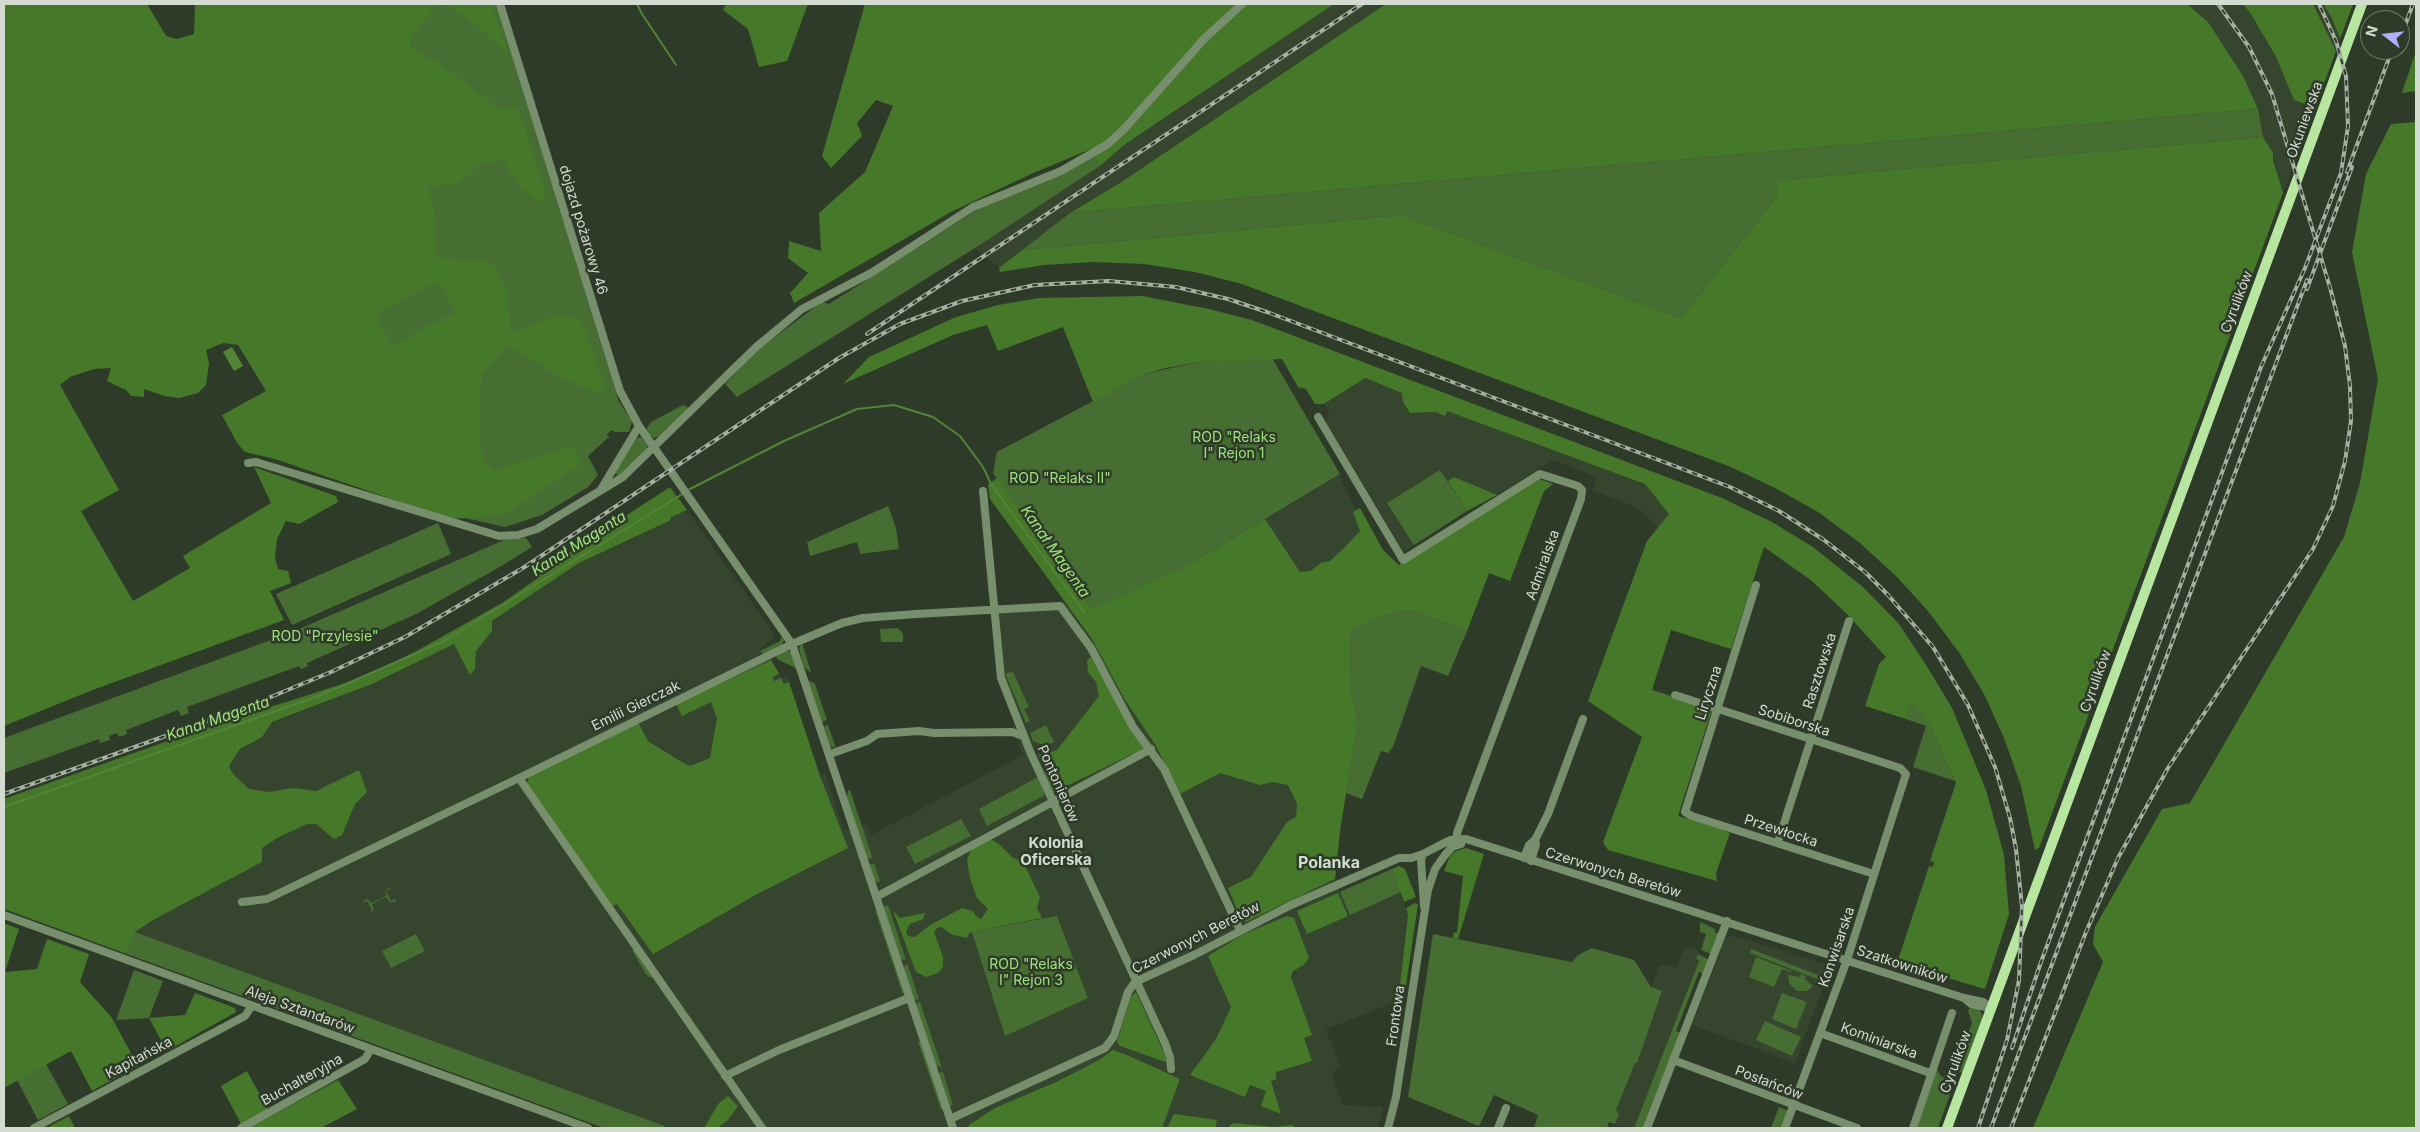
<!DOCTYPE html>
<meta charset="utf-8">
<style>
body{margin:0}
#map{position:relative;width:2420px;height:1132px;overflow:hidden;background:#2f3b29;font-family:Inter,sans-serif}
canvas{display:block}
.frame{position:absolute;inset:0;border:5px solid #d4dcd1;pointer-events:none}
.north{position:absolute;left:2360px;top:10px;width:50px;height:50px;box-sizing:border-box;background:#2f3b29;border:1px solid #717b6c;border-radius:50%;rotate:286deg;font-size:14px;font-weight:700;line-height:20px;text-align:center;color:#d4dcd1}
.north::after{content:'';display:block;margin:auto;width:18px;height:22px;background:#b1adfa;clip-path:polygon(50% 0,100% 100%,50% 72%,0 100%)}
</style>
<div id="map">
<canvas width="2420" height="1132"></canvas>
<div class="frame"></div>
<div class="north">N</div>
</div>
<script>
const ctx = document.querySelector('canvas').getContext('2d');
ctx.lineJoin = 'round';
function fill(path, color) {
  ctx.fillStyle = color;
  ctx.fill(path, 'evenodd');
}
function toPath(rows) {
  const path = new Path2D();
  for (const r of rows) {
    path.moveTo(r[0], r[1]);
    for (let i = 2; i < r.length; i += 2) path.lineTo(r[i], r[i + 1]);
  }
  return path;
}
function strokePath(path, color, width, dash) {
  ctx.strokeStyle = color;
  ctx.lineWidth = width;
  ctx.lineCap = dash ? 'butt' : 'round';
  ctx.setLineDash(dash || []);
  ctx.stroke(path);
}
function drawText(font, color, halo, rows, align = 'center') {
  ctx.font = font + ' Inter,sans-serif';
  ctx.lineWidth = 5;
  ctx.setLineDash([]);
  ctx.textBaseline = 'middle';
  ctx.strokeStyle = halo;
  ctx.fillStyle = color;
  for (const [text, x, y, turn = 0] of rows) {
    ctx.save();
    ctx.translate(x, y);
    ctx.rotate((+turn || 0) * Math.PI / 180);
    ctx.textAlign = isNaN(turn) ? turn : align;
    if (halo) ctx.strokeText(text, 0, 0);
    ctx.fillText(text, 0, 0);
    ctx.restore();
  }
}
fill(toPath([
 [1334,4,1386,4,1120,183,1070,213,999,268,975,248,1100,166,1124,145],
 [2187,4,2243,4,2251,14,2276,57,2294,100,2315,108,2283,193,2273,153,2263,137,2258,109,2208,22],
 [2313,4,2323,4,2331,16,2340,39,2336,51],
 [1364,378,1402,393,1410,413,1435,412,1444,416,1447,411,1645,484,1669,514,1658,528,1638,508,1592,490,1597,477,1553,460,1497,495,1454,477,1448,482,1467,511,1404,552,1326,422,1329,410,1324,404],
 [1339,475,1355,508,1359,523,1390,571,1553,484,1544,491,1510,581,1489,573,1467,631,1411,610,1348,775,1335,879,1340,891,1392,869,1408,916,1398,1001,1326,1029,1340,1068,1334,1071,1333,1078,1343,1105,1383,1107,1378,1128,664,1128,665,1126,135,932,127,954,4,909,4,815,301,712,372,684,475,633,579,563,671,520,670,518,687,510,772,631,774,639,761,647,782,678,786,676,789,682,820,775,825,773,843,828,846,830,867,824,871,835,1023,755,1012,728,1015,721,998,680,991,607,1065,602,1085,629,1093,611,1171,571,1178,571],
 [1731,935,1831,966,1795,1063,1692,1025,1725,939],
 [1685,946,1699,951,1696,959,1699,961,1634,1128,1627,1128,1615,1124,1619,1114,1616,1110,1635,1062,1637,1063,1662,991,1651,988,1659,965,1676,967]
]), '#35452e');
fill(toPath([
 [424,4,496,4,619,402,632,421,629,432,615,432,611,430,607,435,609,437,588,456,598,475,588,487,542,515,505,527,443,513,317,368,388,84],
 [2258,109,2263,137,1778,180,1778,195,1681,318,1401,215,1022,250,1070,213],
 [1095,155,1100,166,975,248,737,397,725,384,757,350,822,302,829,304,983,206,1064,172],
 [1272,358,1340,474,1178,571,1171,571,1093,611,993,473,997,452,1144,374,1199,362],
 [683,405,687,406,688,409,661,436,654,438,648,434,647,428,651,422],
 [641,437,648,444,646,451,620,476,616,474,615,472,635,438],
 [1440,470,1467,511,1414,545,1387,503],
 [888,506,896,528,899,549,860,554,857,542,810,556,807,542],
 [438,523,451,554,292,625,276,594],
 [526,538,532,547,498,568,416,614,307,663,308,666,301,669,299,666,187,707,189,713,181,716,178,710,126,730,127,734,119,737,117,733,109,736,110,740,100,743,99,739,4,773,4,738,290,633,504,540],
 [1411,610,1467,631,1448,676,1421,666,1393,747,1388,753,1381,751,1362,799,1346,793,1358,721,1351,695,1350,630,1387,615],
 [898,628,903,634,903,642,881,642,880,629],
 [782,636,784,640,782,645,764,654,760,651,780,641],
 [802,643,811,672,810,672,804,667,802,660,799,648],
 [786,650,791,652,797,669,777,659,776,654],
 [1013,672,1029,707,1024,709,1030,721,1026,723,1006,676,1006,673],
 [808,680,815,684,827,720,822,722],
 [1913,699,1929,724,1955,781,1913,767,1926,726,1906,719],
 [828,725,836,748,830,746,824,726],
 [1046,725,1054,742,1046,746,1033,741,1030,733],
 [1038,777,1045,795,987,826,979,809],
 [848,790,850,790,872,857,870,859,867,858,847,797],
 [961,819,971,836,915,864,906,847],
 [874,863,880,881,875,883,869,865],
 [1392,869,1401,892,1350,915,1340,892],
 [389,888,391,889,386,891,391,901,395,899,396,902,390,902,386,897,372,904,374,910,368,914,372,910,367,901,363,903,363,901,368,899,371,903,386,896,385,891],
 [888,905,906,960,900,959,883,907],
 [877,909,904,992,903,995,875,910],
 [1057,916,1088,998,1005,1036,972,932],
 [1700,922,1715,929,1715,933,1720,932,1711,954,1701,950,1706,934,1700,932],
 [135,932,665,1126,664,1128,604,1128,127,954],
 [416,934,425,951,391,968,382,951],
 [1433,934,1572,962,1578,955,1592,948,1634,960,1651,987,1662,991,1637,1063,1635,1063,1616,1110,1619,1114,1615,1124,1609,1122,1607,1128,1534,1128,1538,1115,1494,1095,1479,1126,1408,1097],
 [1751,949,1818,975,1817,979,1750,953],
 [632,950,634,950,653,978,649,977,645,973],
 [1698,954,1709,960,1704,974,1699,972,1676,1031,1681,1033,1644,1128,1634,1128,1699,961,1696,959],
 [1756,957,1792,971,1791,972,1782,969,1774,987,1749,977],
 [907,963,919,999,914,1000,903,968],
 [134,970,163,981,149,1018,116,1020],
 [1801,974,1806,976,1805,979,1813,986,1807,991,1797,991,1789,983,1788,975,1800,977],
 [1782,993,1807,1002,1796,1029,1772,1019],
 [920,1002,942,1068,935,1065,916,1004],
 [1970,1008,1979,1009,1982,1014,1983,1021,1964,1071,1959,1073,1956,1068,1972,1023,1968,1011],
 [1765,1021,1801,1037,1792,1056,1756,1040],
 [920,1041,943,1109,941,1110,918,1042],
 [46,1064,68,1104,38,1120,17,1080],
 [1934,1070,1937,1070,1941,1076,1950,1081,1952,1089,1938,1128,1915,1128],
 [943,1072,953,1105,950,1106,939,1073],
 [1779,1107,1789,1111,1782,1128,1771,1128]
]), '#476e32');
fill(toPath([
 [4,4,147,4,166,36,177,39,194,34,195,4,437,4,411,38,410,48,440,64,499,108,511,107,520,113,546,194,541,203,518,186,504,160,483,163,457,184,428,186,434,209,437,242,436,257,488,261,496,268,507,291,511,332,561,314,582,322,607,393,592,391,559,377,508,345,483,374,479,395,479,442,484,462,495,470,572,446,582,464,509,512,483,517,450,519,275,459,245,452,237,443,222,415,266,391,238,345,223,343,206,350,209,364,206,385,198,393,179,398,165,396,144,389,144,397,131,396,126,390,107,381,111,368,94,369,70,377,60,385,119,490,81,511,133,601,190,568,183,556,271,503,254,467,336,496,338,502,299,524,286,521,277,539,275,558,278,569,288,571,291,583,270,591,284,620,90,691,4,726],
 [433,283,444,288,454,313,392,345,376,315],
 [445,4,491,4,509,54,476,25],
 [726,4,808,4,787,61,759,67,748,29,723,10],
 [865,4,1334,4,1124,145,1100,166,1091,149,1031,174,951,212,794,303,790,293,808,273,788,258,789,241,821,251,819,213,865,172,893,106,876,100,857,123,862,136,831,168,822,156],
 [1386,4,2187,4,2208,22,2243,76,2258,109,1070,213,1120,183],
 [2243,4,2313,4,2336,51,2315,108,2294,100,2276,57,2251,14],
 [2323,4,2353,4,2340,39,2331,16],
 [2416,51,2416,91,2402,93],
 [2416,122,2416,1128,2033,1128,2103,962,2093,944,2095,927,2162,809,2190,803,2344,537,2360,483,2378,379,2352,252,2366,174,2391,124],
 [2263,137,2273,153,2273,159,2283,193,2039,848,2035,850,2021,786,2004,738,1984,694,1960,654,1928,611,1897,577,1860,543,1818,512,1777,489,1731,467,1242,284,1195,272,1144,264,1094,262,1044,265,1000,272,999,268,1022,250,1401,215,1681,318,1778,195,1778,180],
 [1142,296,1209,309,1252,320,1722,498,1772,522,1813,547,1863,587,1899,624,1928,668,1952,708,1986,790,2004,855,2009,914,1985,989,1897,963,1929,866,1933,867,1934,862,1930,861,1956,783,1929,724,1913,700,1906,719,1865,706,1879,664,1886,657,1847,614,1812,581,1764,547,1731,649,1671,630,1652,690,1712,709,1678,816,1713,825,1730,833,1716,873,1717,881,1608,850,1603,842,1642,737,1588,701,1647,541,1669,514,1645,484,1447,411,1445,416,1435,412,1410,413,1403,402,1402,393,1365,378,1324,404,1315,404,1306,389,1298,387,1282,359,1199,362,1166,368,1144,374,1093,402,1063,327,998,351,987,325,953,335,843,384,869,357,956,317,998,305,1039,298],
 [1454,477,1497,495,1467,511,1448,481],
 [997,478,1093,610,1171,571,1178,571,1265,519,1300,572,1310,571,1321,563,1330,561,1346,546,1360,531,1353,512,1360,508,1383,550,1399,565,1537,478,1553,484,1544,491,1510,581,1489,573,1467,631,1411,610,1387,615,1350,630,1351,695,1358,721,1340,830,1335,879,1246,922,1241,919,1228,888,1251,877,1287,822,1296,817,1297,804,1288,785,1273,782,1260,785,1220,773,1180,794,1155,744,1125,700,1092,639,990,499,988,485],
 [670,487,687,510,670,518,671,520,579,563,492,621,492,631,476,651,475,669,470,675,454,644,372,684,272,722,262,737,240,749,229,766,233,774,249,789,269,792,293,788,316,791,359,770,367,792,355,804,342,835,334,839,316,824,307,824,279,837,262,848,262,862,153,920,135,932,127,954,4,909,4,799,196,731,361,678,411,654,502,603,538,578,538,573],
 [1091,657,1135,736,1145,748,1052,793,1039,755,1057,750,1099,696,1096,682,1088,672,1087,660],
 [771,660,779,673,772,678,774,681,781,678,784,684,789,682,820,776,848,848,759,893,653,954,617,904,611,907,527,785,529,776,638,722,648,741,680,761,690,766,710,758,717,718,711,702,682,716,676,704],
 [989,838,999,844,1012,857,1023,862,1040,897,1037,908,1042,918,972,932,969,933,967,938,953,935,941,927,937,928,934,932,943,957,943,967,938,973,926,977,916,972,893,911,900,918,925,913,923,919,910,924,906,931,908,936,915,937,930,925,962,908,973,911,976,916,981,919,988,909,977,898,970,878,967,860,971,850],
 [1466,848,1484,854,1458,939,1453,938,1454,932,1457,933,1463,876,1444,871,1450,856,1456,851],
 [1399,866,1405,869,1416,897,1404,902,1392,869],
 [1338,893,1348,916,1307,934,1297,911],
 [1415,903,1418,904,1404,999,1398,1001,1408,916,1406,908],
 [1287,916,1294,918,1309,958,1304,965,1293,971,1291,977,1312,1035,1304,1038,1312,1061,1276,1072,1276,1079,1271,1081,1281,1114,1261,1106,1266,1091,1250,1085,1245,1097,1190,1075,1216,1039,1231,1007,1208,956,1242,935],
 [4,923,19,929,5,972,37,969,47,939,89,954,80,982,112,1018,138,1066,92,1091,71,1051,4,1088],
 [1136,992,1165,1055,1167,1060,1165,1062,1120,1046,1117,1042,1131,996],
 [195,993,235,1008,236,1012,167,1051,149,1018,185,1015],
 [1113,1050,1127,1055,1180,1079,1162,1128,969,1128,969,1125,995,1108,1056,1082,1099,1060],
 [247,1071,268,1110,241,1124,221,1086],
 [338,1080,357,1109,321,1128,248,1128],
 [728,1096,738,1106,728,1120,717,1128,704,1128,718,1104],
 [1174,1114,1217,1120,1215,1128,1167,1128],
 [69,1116,75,1128,51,1128,50,1126],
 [1233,1123,1273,1127,1293,1125,1294,1128,1230,1128,1229,1126]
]), '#46782a');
fill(toPath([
 [232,347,243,366,234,371,223,352]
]), '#528537');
strokePath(toPath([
 [637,4,642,14,676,65],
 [688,490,784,441,857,409,894,405,933,417,960,436,983,467,991,484,1084,612],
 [4,807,321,695,444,641,684,493]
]), '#528537', 2);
strokePath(toPath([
 [500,4,620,391,639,426,792,644,953,1128],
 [1318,417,1403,560,1540,474,1578,486,1582,490,1581,499,1457,833,1456,845],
 [248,463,256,462,499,536,518,535,537,529,623,477,756,347,802,309,871,273,973,207,1061,171,1108,144,1125,128,1204,39,1242,4],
 [600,491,639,426],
 [983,491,1001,678,1031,754,1165,1043,1170,1057,1171,1069],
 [1756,585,1685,812,1692,816,1874,874],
 [1675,695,1900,768,1906,774,1847,960,1785,1128],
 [830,754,867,741,877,734,919,731,934,733,1012,732,1023,736],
 [519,778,762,1128],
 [1778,842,1849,621],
 [1524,858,1529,845,1535,840,1548,814,1583,719],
 [1531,861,1536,844,1535,840],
 [876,897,1151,749],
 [242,902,267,899,519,778,792,644,842,623,863,618,916,614,1060,606,1091,648,1133,727,1164,769,1240,930],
 [1424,906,1421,860,1423,854,1450,840,1466,839,1964,998,1983,1002,1991,1008],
 [4,915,588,1128],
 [1964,998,1971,1004,1991,1008],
 [1820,1033,1930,1073],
 [1673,1060,1857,1128],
 [725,1076,779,1050,909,998],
 [950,1119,1105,1048,1114,1036,1128,992,1135,982,1196,954,1291,905,1399,858,1411,858,1423,854],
 [34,1128,245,1016,252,1006],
 [241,1128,365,1059,371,1049],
 [1388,1128,1396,1097,1428,890,1435,869,1445,855,1452,847,1461,844],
 [1498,1128,1506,1108],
 [1647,1128,1727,921],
 [1913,1128,1952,1013]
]), '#788f6d', 8);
strokePath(toPath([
 [1947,1128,2362,4]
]), '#b7e6a1', 10);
const rail = toPath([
 [2400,39,2413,4],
 [2347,172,2392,50],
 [2307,289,2352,167],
 [867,334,1362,4],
 [4,794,249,706,331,672,405,637,523,568,839,358,900,324,962,301,1035,285,1109,281,1176,287,1228,299,1267,312,1730,487,1779,511,1824,540,1865,572,1888,595,1933,647,1968,705,1995,767,2010,818,2016,849,2022,907,2019,980,2007,1040,1978,1128],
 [2012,1048,2041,962,2261,367,2305,268,2341,173,2348,126,2346,76,2336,41,2319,4],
 [1991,1128,2307,280],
 [2011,1128,2086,932,2118,858,2168,768,2313,549,2333,506,2345,461,2351,421,2350,386,2345,346,2331,291,2272,94,2249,47,2218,4]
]);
strokePath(rail, '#a6b0a3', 4);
strokePath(rail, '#2f3b29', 2, [5.5]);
drawText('14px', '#d4dcd1', '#2f3b29', [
 ["Okuniewska",2305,120,-70],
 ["dojazd pożarowy 46",583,230,73],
 ["Cyrulików",2237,302,-69],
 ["Admiralska",1543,565,-70],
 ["Rasztowska",1820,671,-72],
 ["Cyrulików",2096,681,-70],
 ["Liryczna",1709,693,-72],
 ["Emilii Gierczak",636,706,-26],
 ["Sobiborska",1794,721,18],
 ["Pontonierów",1058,784,66],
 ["Przewłocka",1781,831,18],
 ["Czerwonych Beretów",1613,873,17],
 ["Czerwonych Beretów",1196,938,-27],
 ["Konwisarska",1837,947,-71],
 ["Szatkowników",1902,965,18],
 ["Aleja Sztandarów",300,1010,20],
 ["Frontowa",1396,1016,-82],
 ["Kominiarska",1879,1041,20],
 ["Kapitańska",139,1058,-28],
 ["Cyrulików",1956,1062,-70],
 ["Buchalteryjna",302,1080,-29],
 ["Posłańców",1769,1083,21]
]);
drawText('14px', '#9ee37b', '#2f3b29', [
 ["ROD \"Relaks",1234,438],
 ["I\" Rejon 1",1234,454],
 ["ROD \"Relaks II\"",1060,479],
 ["ROD \"Przylesie\"",325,637],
 ["ROD \"Relaks",1031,965],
 ["I\" Rejon 3",1031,981]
]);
drawText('italic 15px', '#a0e57d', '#2f3b29', [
 ["Kanał Magenta",579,544,-32],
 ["Kanał Magenta",1055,552,55],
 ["Kanał Magenta",218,719,-19]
]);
drawText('bold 15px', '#d4dcd1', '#2f3b29', [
 ["Kolonia",1056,843],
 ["Oficerska",1056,860]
]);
drawText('bold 16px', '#d4dcd1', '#2f3b29', [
 ["Polanka",1329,863]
]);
</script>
